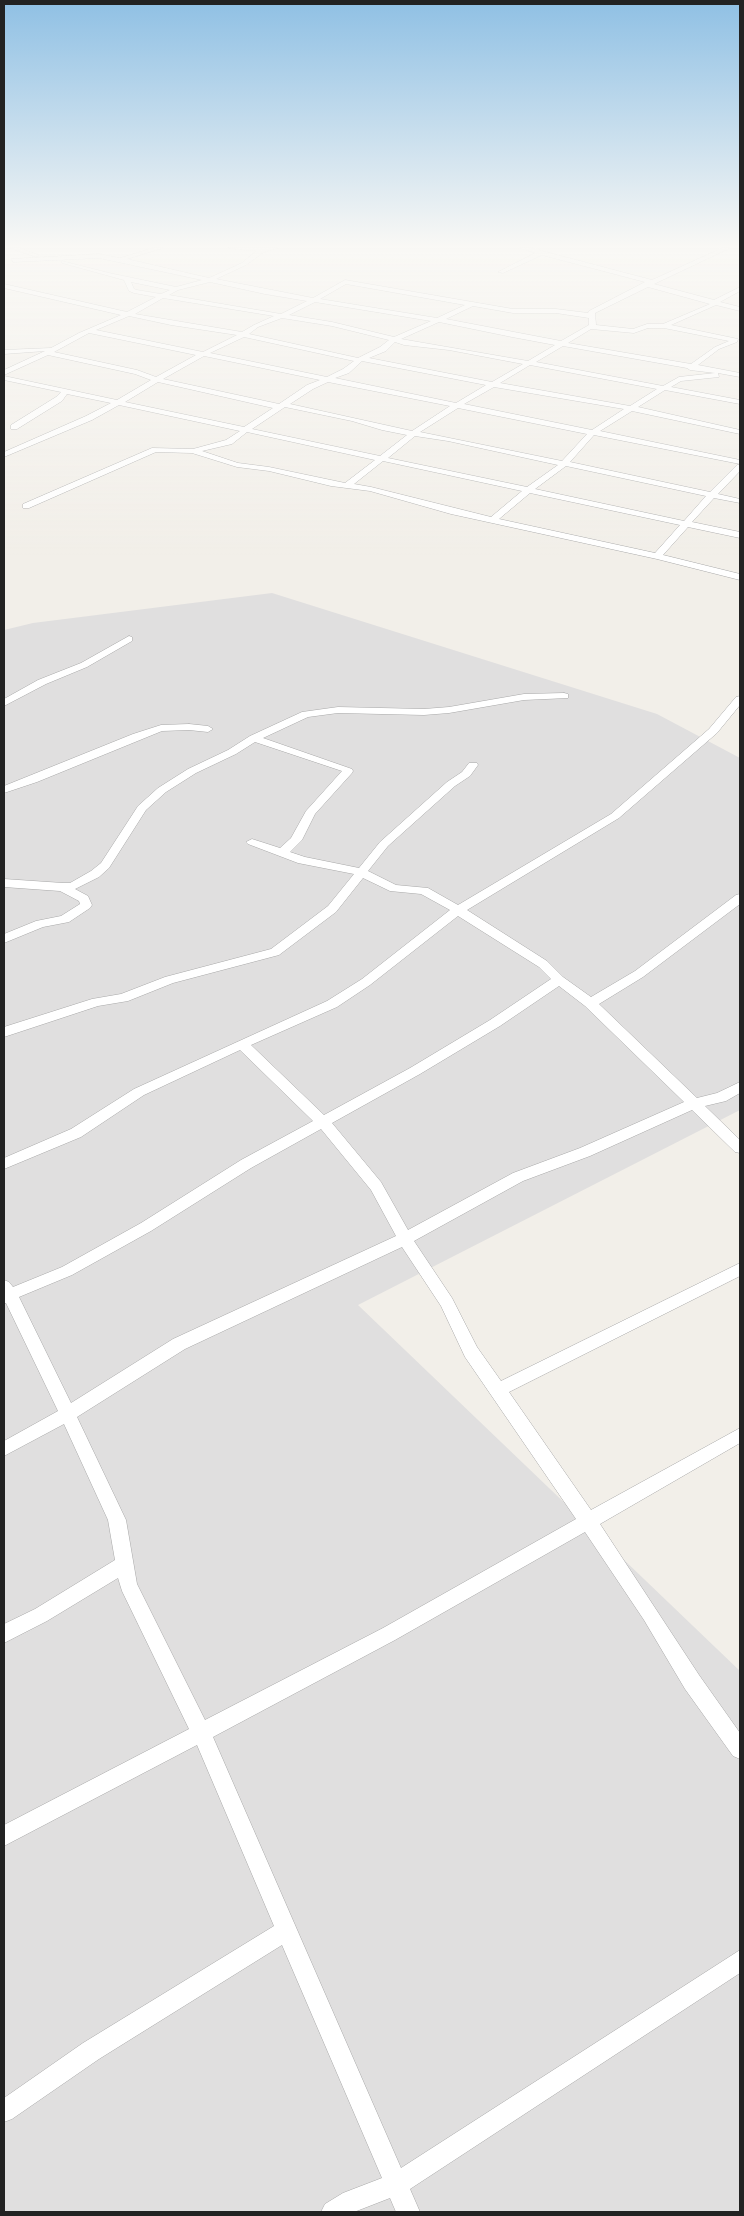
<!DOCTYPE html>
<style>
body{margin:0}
#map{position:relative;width:744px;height:2216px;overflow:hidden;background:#f2efe9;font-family:"Titillium Web",sans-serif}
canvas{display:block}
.frame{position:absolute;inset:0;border:5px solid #222;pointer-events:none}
</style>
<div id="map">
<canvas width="744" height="2216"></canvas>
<div class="frame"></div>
</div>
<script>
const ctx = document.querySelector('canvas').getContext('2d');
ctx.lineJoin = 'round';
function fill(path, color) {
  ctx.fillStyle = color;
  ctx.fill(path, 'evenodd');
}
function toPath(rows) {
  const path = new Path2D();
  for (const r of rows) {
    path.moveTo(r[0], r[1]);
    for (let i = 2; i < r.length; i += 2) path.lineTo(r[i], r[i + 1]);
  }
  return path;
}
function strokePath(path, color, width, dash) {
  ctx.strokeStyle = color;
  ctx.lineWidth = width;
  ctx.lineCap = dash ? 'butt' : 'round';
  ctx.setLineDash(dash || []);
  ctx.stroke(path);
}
fill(toPath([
 [272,593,657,714,740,758,740,1110,358,1305,740,1671,740,2212,4,2212,4,630,33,623]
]), '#e0dfdf');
const minor = toPath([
 [10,248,20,248,39,255,36,257,10,248],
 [153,248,163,248,127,259,209,278,242,263,256,251,228,248,278,248,264,252,246,265,216,279,313,298,345,280,513,309,556,309,588,313,589,311,645,282,542,255,503,273,498,272,535,253,520,248,531,248,652,280,722,248,730,248,654,284,714,300,740,287,740,291,720,302,740,307,740,311,716,305,671,325,738,339,737,342,719,349,698,365,740,373,740,377,718,373,719,377,681,381,671,387,740,400,740,404,665,390,638,407,740,430,740,434,632,411,600,431,740,460,740,464,594,435,570,462,710,492,737,465,740,465,740,471,718,494,740,499,740,503,714,498,692,522,740,532,740,538,688,527,663,555,740,574,740,580,657,559,451,514,370,491,331,486,269,471,237,467,192,453,156,452,29,508,23,508,23,504,152,448,193,449,226,440,240,431,119,405,92,420,4,457,4,452,86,416,111,403,67,394,62,401,17,429,11,429,11,425,56,397,61,392,4,380,4,376,117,400,151,380,135,374,48,355,4,375,4,370,45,351,4,354,4,350,51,348,79,333,121,315,4,288,4,284,127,312,156,297,134,293,129,291,124,280,62,263,62,261,109,273,176,287,202,280,99,258,13,262,11,259,99,254,120,258,153,248],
 [131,282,170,290,161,294,137,290,134,289,131,282],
 [210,282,265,294,307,301,281,314,169,295,178,290,210,282],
 [346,284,465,305,437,318,320,299,346,284],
 [648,287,710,304,663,324,647,324,633,329,596,325,595,313,648,287],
 [163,298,274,316,254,325,242,332,135,314,163,298],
 [315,302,431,321,394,337,332,322,289,315,315,302],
 [473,306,513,313,556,313,589,318,589,325,561,341,446,319,473,306],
 [129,316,171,325,237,335,203,352,96,330,129,316],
 [282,318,332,326,389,340,380,347,358,358,249,334,258,327,282,318],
 [439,322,512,337,555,345,528,361,401,339,439,322],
 [648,328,664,328,729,341,715,347,691,364,568,343,591,329,634,333,648,328],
 [89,333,196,355,156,377,137,370,54,352,89,333],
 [244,337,354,361,343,369,327,377,210,353,244,337],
 [395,342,404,345,449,350,523,364,492,382,369,358,386,351,395,342],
 [563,346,687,368,690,370,715,373,679,377,663,386,536,362,563,346],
 [204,356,320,380,307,385,279,404,163,379,204,356],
 [362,361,486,385,456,403,335,378,349,373,362,361],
 [530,365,657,389,630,406,500,383,530,365],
 [158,382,273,408,244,427,125,402,158,382],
 [328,382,450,406,412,431,290,404,313,389,328,382],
 [494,387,624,409,592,430,464,404,494,387],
 [285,407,352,421,382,430,407,435,380,456,252,429,285,407],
 [458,408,587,434,562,461,420,432,458,408],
 [247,432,375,460,345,483,269,467,238,463,202,451,232,444,247,432],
 [415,436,448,441,558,465,527,487,388,458,415,436],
 [383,461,522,491,491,517,371,487,354,484,383,461],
 [566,466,706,496,684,521,535,489,566,466],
 [530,493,680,525,655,553,499,519,530,493],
 [129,636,132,637,132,641,87,667,46,684,4,706,4,699,38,680,81,663,129,636],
 [564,693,568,694,568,698,524,700,449,713,424,715,338,713,308,717,263,738,352,769,353,771,352,773,315,814,302,840,290,852,305,857,359,868,380,842,447,782,462,772,469,763,477,763,478,765,470,776,455,786,388,846,368,871,396,885,428,888,458,905,611,814,709,729,736,697,740,696,740,705,717,733,619,818,467,910,547,961,563,977,591,997,635,971,736,895,740,894,740,904,643,977,599,1004,697,1098,717,1093,740,1082,740,1093,726,1101,705,1106,740,1140,740,1153,735,1152,692,1110,590,1156,523,1181,414,1241,452,1298,477,1347,501,1381,740,1263,740,1276,509,1392,591,1510,740,1428,740,1443,600,1524,699,1675,740,1733,740,1759,733,1756,685,1689,644,1620,585,1532,395,1640,213,1737,401,2168,740,1950,740,1973,410,2189,420,2212,396,2212,390,2198,354,2212,321,2212,325,2204,343,2193,382,2178,282,1945,99,2059,12,2119,4,2122,4,2098,83,2043,274,1926,197,1745,4,1846,4,1825,189,1729,122,1591,118,1578,47,1621,4,1643,4,1624,35,1609,115,1560,108,1520,64,1424,4,1456,4,1441,58,1411,6,1303,4,1303,4,1280,9,1282,13,1287,62,1267,141,1223,241,1160,313,1121,240,1050,144,1095,81,1137,4,1169,4,1158,71,1129,134,1089,327,1001,362,979,450,910,421,894,390,891,363,878,336,912,279,955,173,983,128,1001,98,1006,4,1037,4,1027,92,999,121,994,165,977,271,949,328,906,354,874,298,863,248,844,246,842,252,839,280,848,291,838,306,811,342,771,255,742,236,754,196,773,166,792,146,810,109,868,99,877,75,889,88,896,92,905,90,908,69,922,43,927,4,943,4,934,36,921,61,916,80,904,79,901,60,891,4,887,4,879,63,883,70,883,91,871,101,863,138,806,158,788,188,769,228,750,250,736,302,712,338,707,424,709,449,707,524,694,564,693],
 [458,916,539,967,551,979,490,1020,410,1068,324,1115,251,1045,337,1007,370,985,458,916],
 [559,986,585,1006,684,1102,580,1148,513,1173,408,1230,381,1182,332,1123,420,1074,500,1026,559,986],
 [321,1129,371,1190,396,1236,173,1339,71,1403,19,1297,72,1275,151,1231,251,1168,321,1129],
 [402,1247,441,1306,465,1357,576,1519,383,1628,205,1720,137,1584,126,1520,77,1417,185,1349,402,1247],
 [189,724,208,726,213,729,208,732,189,730,162,731,37,782,4,793,4,786,133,734,161,725,189,724]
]);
strokePath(minor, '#a9a9a9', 1);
fill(minor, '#fff');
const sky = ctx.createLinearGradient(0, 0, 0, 558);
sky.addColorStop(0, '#8fc0e4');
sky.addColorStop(0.44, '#f9f8f5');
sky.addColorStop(1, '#f9f8f500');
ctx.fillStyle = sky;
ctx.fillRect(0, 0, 744, 558);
</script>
